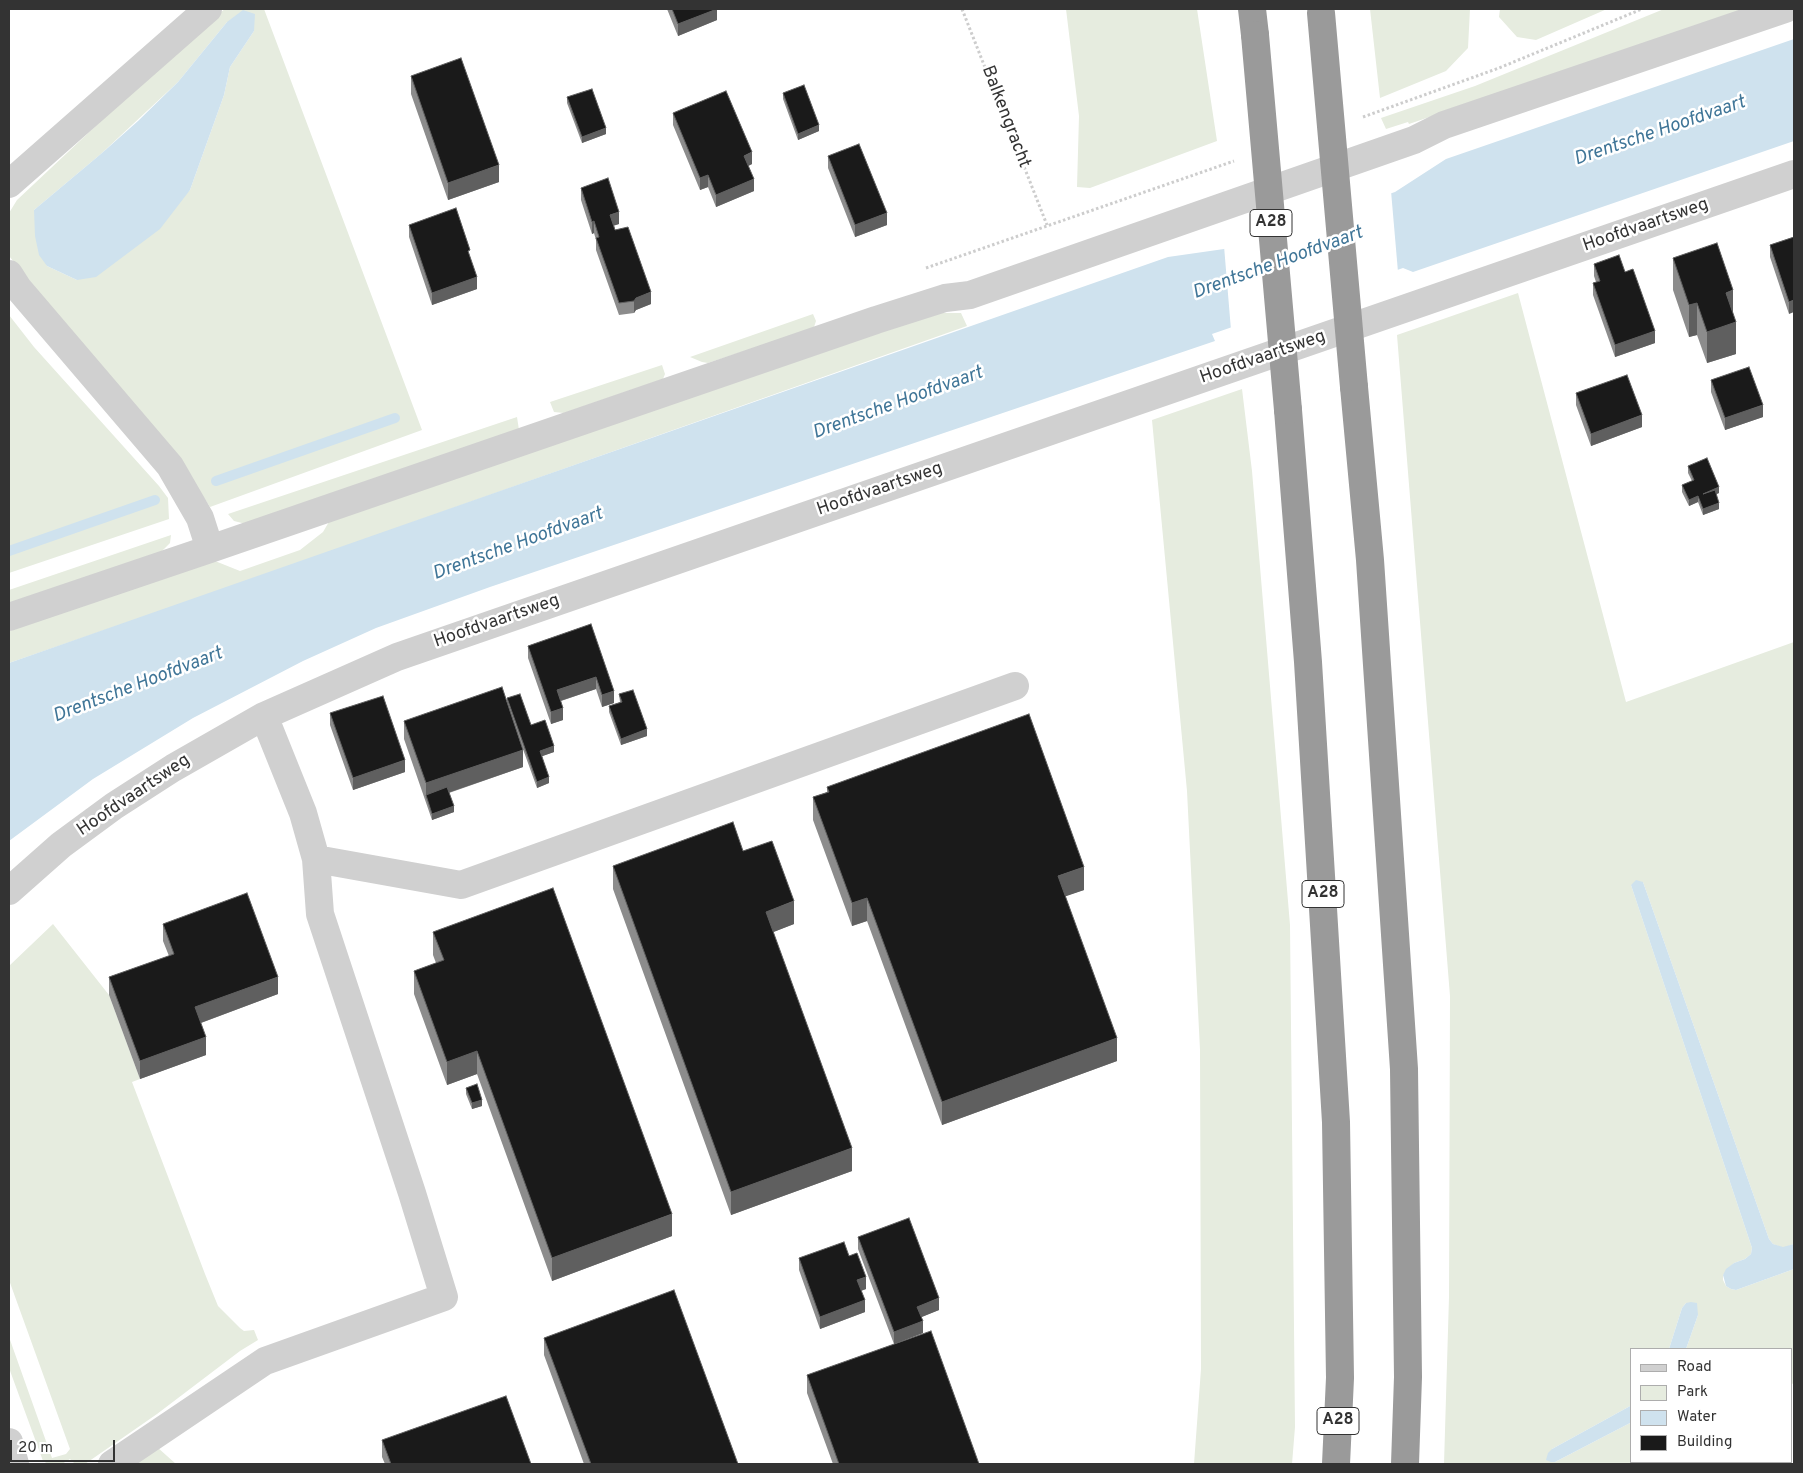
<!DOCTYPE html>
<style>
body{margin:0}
#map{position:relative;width:1803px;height:1473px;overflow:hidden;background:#fff;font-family:Overpass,sans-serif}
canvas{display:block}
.frame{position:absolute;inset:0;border:10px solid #333;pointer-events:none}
.legend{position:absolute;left:1630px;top:1348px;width:162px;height:115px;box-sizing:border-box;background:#fff;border:1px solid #adadad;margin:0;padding:6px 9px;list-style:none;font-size:15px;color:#333}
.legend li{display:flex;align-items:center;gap:10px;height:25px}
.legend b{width:25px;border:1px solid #adadad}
.scale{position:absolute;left:10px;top:1440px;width:105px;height:22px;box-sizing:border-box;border:2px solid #333;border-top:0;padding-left:6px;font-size:15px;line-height:18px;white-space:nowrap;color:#333;-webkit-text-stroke:4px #fff;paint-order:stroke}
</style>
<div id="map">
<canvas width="1803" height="1473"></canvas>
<div class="frame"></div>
<ul class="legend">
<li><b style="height:6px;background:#d0d0d0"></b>Road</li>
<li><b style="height:14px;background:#e6ecdf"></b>Park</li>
<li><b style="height:14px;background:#cfe2ee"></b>Water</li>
<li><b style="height:14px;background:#1a1a1a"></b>Building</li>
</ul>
<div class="scale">20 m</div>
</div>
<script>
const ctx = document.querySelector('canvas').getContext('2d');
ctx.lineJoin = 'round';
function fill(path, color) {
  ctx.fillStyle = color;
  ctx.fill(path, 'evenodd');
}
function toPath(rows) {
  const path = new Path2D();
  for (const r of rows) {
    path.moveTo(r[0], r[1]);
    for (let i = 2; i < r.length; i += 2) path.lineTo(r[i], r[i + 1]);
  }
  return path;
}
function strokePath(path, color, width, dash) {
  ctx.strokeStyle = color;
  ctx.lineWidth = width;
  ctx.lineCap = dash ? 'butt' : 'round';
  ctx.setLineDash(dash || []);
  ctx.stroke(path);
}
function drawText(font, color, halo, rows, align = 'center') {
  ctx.font = font + ' Overpass,sans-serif';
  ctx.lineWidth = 5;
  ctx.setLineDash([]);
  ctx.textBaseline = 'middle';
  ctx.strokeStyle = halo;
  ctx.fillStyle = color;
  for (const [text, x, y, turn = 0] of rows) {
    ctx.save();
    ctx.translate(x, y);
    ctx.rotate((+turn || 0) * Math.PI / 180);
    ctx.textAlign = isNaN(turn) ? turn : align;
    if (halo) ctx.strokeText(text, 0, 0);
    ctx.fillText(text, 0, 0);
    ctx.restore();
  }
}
fill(toPath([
 [225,9,264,9,422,430,210,507,181,463,9,256,9,213,17,200,202,26],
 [227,22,254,31,230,67,224,95,190,190,77,280,47,266,34,210,102,153,178,82],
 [1066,9,1197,9,1217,141,1090,188,1077,187,1079,116],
 [1370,9,1470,9,1468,48,1446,71,1380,98],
 [1500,9,1607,9,1536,40,1517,37,1499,17],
 [1664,9,1745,9,1409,124,1408,122,1386,129,1381,118,1475,86],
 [1518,293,1626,702,1794,642,1794,1244,1783,1248,1773,1244,1769,1239,1643,882,1631,885,1752,1248,1751,1254,1745,1259,1734,1263,1723,1275,1723,1280,1726,1286,1731,1289,1736,1290,1794,1269,1794,1383,1792,1384,1792,1349,1686,1349,1698,1315,1686,1303,1682,1308,1669,1349,1632,1349,1632,1405,1552,1449,1555,1462,1632,1422,1632,1462,1639,1462,1632,1464,1444,1464,1449,1297,1450,996,1397,335],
 [933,313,961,313,967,326,244,582,9,663,9,631,215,561,240,571,300,550,323,532,333,515],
 [813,314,816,321,814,327,811,329,708,363,702,362,690,357],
 [9,315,34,347,159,486,168,498,169,519,9,573],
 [662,365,665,374,663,379,564,413,554,412,550,402],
 [1242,389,1252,471,1290,925,1295,1427,1292,1464,1194,1464,1201,1369,1200,1050,1187,791,1152,420],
 [517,417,519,430,246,524,234,521,228,514],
 [171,535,170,543,161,552,9,605,9,590],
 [53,924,109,995,140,1079,132,1082,205,1274,218,1306,240,1328,244,1331,254,1330,258,1340,240,1351,157,1414,85,1464,75,1464,70,1459,62,1464,48,1464,43,1461,9,1368,9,1337,52,1458,66,1454,70,1449,9,1280,9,966],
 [157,1447,176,1464,136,1464]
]), '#e6ecdf');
fill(toPath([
 [243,10,255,14,254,31,230,67,224,95,190,190,160,229,96,277,77,280,47,266,39,255,35,236,34,210,102,153,138,121,178,82,227,22],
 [1794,39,1794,141,1413,272,1403,268,1212,334,1215,341,490,587,376,628,303,661,193,718,93,779,9,841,9,663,1168,257,1224,249,1395,192,1446,159],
 [1636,880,1643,882,1769,1239,1773,1244,1783,1247,1794,1244,1794,1269,1736,1290,1731,1289,1726,1286,1723,1275,1726,1269,1734,1263,1745,1259,1751,1254,1752,1248,1631,885],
 [1691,1302,1697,1303,1698,1315,1686,1349,1669,1349,1682,1308,1686,1303],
 [1632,1405,1632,1422,1555,1462,1551,1462,1546,1460,1548,1453,1552,1449]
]), '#cfe2ee');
fill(toPath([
 [1391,191,1398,272,1231,330,1224,246]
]), '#fff');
strokePath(toPath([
 [216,481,395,418],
 [9,551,155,500]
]), '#cfe2ee', 10);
strokePath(toPath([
 [962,9,1047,225],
 [1363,117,1499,68,1642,9],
 [926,268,1234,161]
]), '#cdcdcd', 3, [2.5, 2.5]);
strokePath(toPath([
 [9,184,208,9],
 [9,274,18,288,170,466,200,518,210,549],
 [9,617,210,549,876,320,945,298,970,295,1414,140,1444,125,1785,9],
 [316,859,461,885,1015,686],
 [9,891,61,845,114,806,173,768,264,716,397,657,1794,174],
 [9,1442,15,1464],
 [112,1464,265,1361,444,1297,412,1193,320,914,316,859,303,813,264,716]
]), '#d0d0d0', 28);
strokePath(toPath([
 [1252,9,1255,35],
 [1354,387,1370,560,1404,1069,1408,1377,1405,1464],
 [1288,410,1308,662,1336,1122,1340,1378,1336,1464]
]), '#9a9a9a', 28);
strokePath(toPath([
 [1321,13,1354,387],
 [1255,35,1288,410]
]), '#9a9a9a', 28);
fill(toPath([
 [667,9,717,9,717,20,678,36],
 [411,76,499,182,448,200,411,94],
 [783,93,819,131,798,140,783,99],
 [567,97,606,134,582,143,567,103],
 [673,113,752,164,748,166,754,191,716,207,708,187,700,190,673,125],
 [828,156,887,225,855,237,828,168],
 [581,188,619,224,614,225,615,230,651,304,636,310,634,313,619,315,596,250,596,240,594,233,592,234,581,200],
 [409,225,470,258,477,289,432,305,409,237],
 [1794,237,1789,314,1770,257,1770,245],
 [1673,258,1733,315,1736,354,1707,363,1697,335,1689,337,1673,290],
 [1594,264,1625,272,1655,343,1615,357,1593,295,1593,283,1596,282,1594,276],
 [1711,380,1763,417,1725,430,1711,392],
 [1576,393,1642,427,1591,446,1576,405],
 [1688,466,1719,493,1716,494,1719,509,1703,515,1698,502,1689,506,1682,492,1682,485,1692,481,1688,473],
 [591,624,614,703,602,707,596,689,561,701,563,720,551,724,528,658,528,646],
 [619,694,647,736,621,745,609,712,609,706,620,702],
 [507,698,554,752,542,756,549,783,537,788,511,716,523,767,449,793,454,812,432,820,404,739,404,721,507,703],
 [330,713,405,772,353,790,330,725],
 [827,787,1084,890,1065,896,1117,1061,942,1125,867,921,852,926,813,820,813,797,827,792],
 [743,851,794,924,773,932,852,1171,731,1215,613,889,613,866],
 [163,924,278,994,201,1023,206,1055,140,1079,109,995,109,977,169,956,163,941],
 [433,932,672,1236,552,1281,477,1074,447,1085,414,994,414,971,436,963,433,955],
 [466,1088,482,1106,472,1109,466,1094],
 [858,1237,939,1310,921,1317,923,1333,894,1344,858,1249],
 [849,1256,866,1289,861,1291,865,1312,820,1329,799,1270,799,1258],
 [544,1338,738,1464,584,1464,544,1355],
 [807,1375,979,1464,833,1464,807,1393],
 [382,1440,531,1464,385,1464,382,1457]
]), '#8c8c8c');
fill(toPath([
 [717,9,717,20,678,36,678,24],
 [819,125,819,131,798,140,798,134],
 [606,128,606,134,582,143,582,137],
 [752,152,752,164,744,168,744,156],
 [499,165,499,182,448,200,448,183],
 [708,175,708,187,700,190,700,178],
 [754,179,754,191,716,207,716,195],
 [619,212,619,224,610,227,610,215],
 [887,213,887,225,855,237,855,225],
 [594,221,594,233,592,234,592,222],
 [477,277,477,289,432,305,432,293],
 [1733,290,1733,322,1726,293],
 [651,292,651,304,636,310,634,313,634,301,636,298],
 [1794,300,1794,312,1789,314,1789,302],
 [1697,303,1697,335,1689,337,1689,305],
 [1736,322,1736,354,1707,363,1707,332],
 [1655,331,1655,343,1615,357,1615,345],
 [1763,405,1763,417,1725,430,1725,418],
 [1642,415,1642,427,1591,446,1591,434],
 [1719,487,1719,493,1703,500,1703,494],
 [1698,496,1698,502,1689,506,1689,500],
 [1719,503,1719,509,1703,515,1703,509],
 [596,677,596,689,557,702,557,690],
 [614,691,614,703,602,707,602,695],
 [563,708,563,720,551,724,551,712],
 [647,729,647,736,621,745,621,739],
 [554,746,554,752,540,757,540,751],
 [523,750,523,767,427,800,426,795,426,783],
 [405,760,405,772,353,790,353,778],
 [549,777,549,783,537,788,537,782],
 [454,806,454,812,432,820,432,814],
 [1084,867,1084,890,1058,899,1058,876],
 [867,898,867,921,852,926,852,903],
 [794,901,794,924,766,935,766,912],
 [278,977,278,994,195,1025,195,1007],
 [206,1037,206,1055,140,1079,140,1061],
 [1117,1038,1117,1061,942,1125,942,1102],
 [477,1051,477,1074,447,1085,447,1062],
 [482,1100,482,1106,472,1109,472,1103],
 [852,1148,852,1171,731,1215,731,1192],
 [672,1214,672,1236,552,1281,552,1258],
 [866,1277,866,1289,857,1292,857,1280],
 [939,1298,939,1310,917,1319,917,1307],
 [865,1300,865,1312,820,1329,820,1317],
 [923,1321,923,1333,894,1344,894,1332]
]), '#5f5f5f');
const building = toPath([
 [672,9,717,9,678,24,672,9],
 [461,58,499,165,448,183,411,76,461,58],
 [804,85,819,125,798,134,783,93,804,85],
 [592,89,606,128,582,137,567,97,592,89],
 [726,91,752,152,744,156,754,179,716,195,708,175,700,178,673,113,726,91],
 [859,144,887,213,855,225,828,156,859,144],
 [608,178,619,212,610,215,615,230,628,227,651,292,636,298,634,301,619,303,596,238,599,237,594,221,592,222,581,188,608,178],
 [456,208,470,250,468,251,477,277,432,293,409,225,456,208],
 [1794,237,1794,300,1789,302,1770,245,1794,237],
 [1717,243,1733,290,1726,293,1736,322,1707,332,1697,303,1689,305,1673,258,1717,243],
 [1619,255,1625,272,1633,269,1655,331,1615,345,1593,283,1600,281,1594,264,1619,255],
 [1749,367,1763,405,1725,418,1711,380,1749,367],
 [1627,375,1642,415,1591,434,1576,393,1627,375],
 [1707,458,1719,487,1703,494,1715,490,1719,503,1703,509,1698,496,1689,500,1682,485,1694,480,1688,466,1707,458],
 [591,624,614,691,602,695,596,677,557,690,563,708,551,712,528,646,591,624],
 [502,687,523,750,426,783,404,721,502,687],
 [633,690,647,729,621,739,609,706,622,702,619,694,633,690],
 [520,694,531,725,545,720,554,746,540,751,549,777,537,782,507,698,520,694],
 [383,696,405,760,353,778,330,713,383,696],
 [1029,714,1084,867,1058,876,1117,1038,942,1102,867,898,852,903,813,797,829,792,827,787,1029,714],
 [447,787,454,806,432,814,426,795,447,787],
 [733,822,743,851,772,841,794,901,766,912,852,1148,731,1192,613,866,733,822],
 [553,888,672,1214,552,1258,477,1051,447,1062,414,971,444,960,433,932,553,888],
 [247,893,278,977,195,1007,206,1037,140,1061,109,977,174,954,163,924,247,893],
 [477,1084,482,1100,472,1103,466,1088,477,1084],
 [909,1218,939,1298,917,1307,923,1321,894,1332,858,1237,909,1218],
 [844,1242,849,1256,857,1253,866,1277,857,1280,865,1300,820,1317,799,1258,844,1242],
 [674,1290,738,1464,591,1464,544,1338,674,1290],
 [931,1331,979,1464,839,1464,807,1375,931,1331],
 [506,1396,531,1464,391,1464,382,1440,506,1396]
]);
fill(building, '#1a1a1a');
strokePath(building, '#5f5f5f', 1);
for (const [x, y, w] of [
 [1271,223,42],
 [1323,894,42],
 [1338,1421,42]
]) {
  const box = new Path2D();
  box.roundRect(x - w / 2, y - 13.5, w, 27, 4);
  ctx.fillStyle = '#fff';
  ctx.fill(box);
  strokePath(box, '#333', 1);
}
drawText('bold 16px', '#333', null, [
 ["A28",1271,223],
 ["A28",1323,894],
 ["A28",1338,1421]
]);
drawText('18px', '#333', '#fff', [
 ["Balkengracht",1005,117,69],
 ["Hoofdvaartsweg",1646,226,-19],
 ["Hoofdvaartsweg",1263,358,-19],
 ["Hoofdvaartsweg",880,490,-19],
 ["Hoofdvaartsweg",497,622,-19],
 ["Hoofdvaartsweg",134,796,-34]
]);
drawText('italic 19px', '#3f7597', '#fff', [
 ["Drentsche Hoofdvaart",1660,132,-19],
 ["Drentsche Hoofdvaart",1278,264,-20],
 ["Drentsche Hoofdvaart",898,404,-20],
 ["Drentsche Hoofdvaart",518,545,-20],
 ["Drentsche Hoofdvaart",138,686,-21]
]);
</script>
